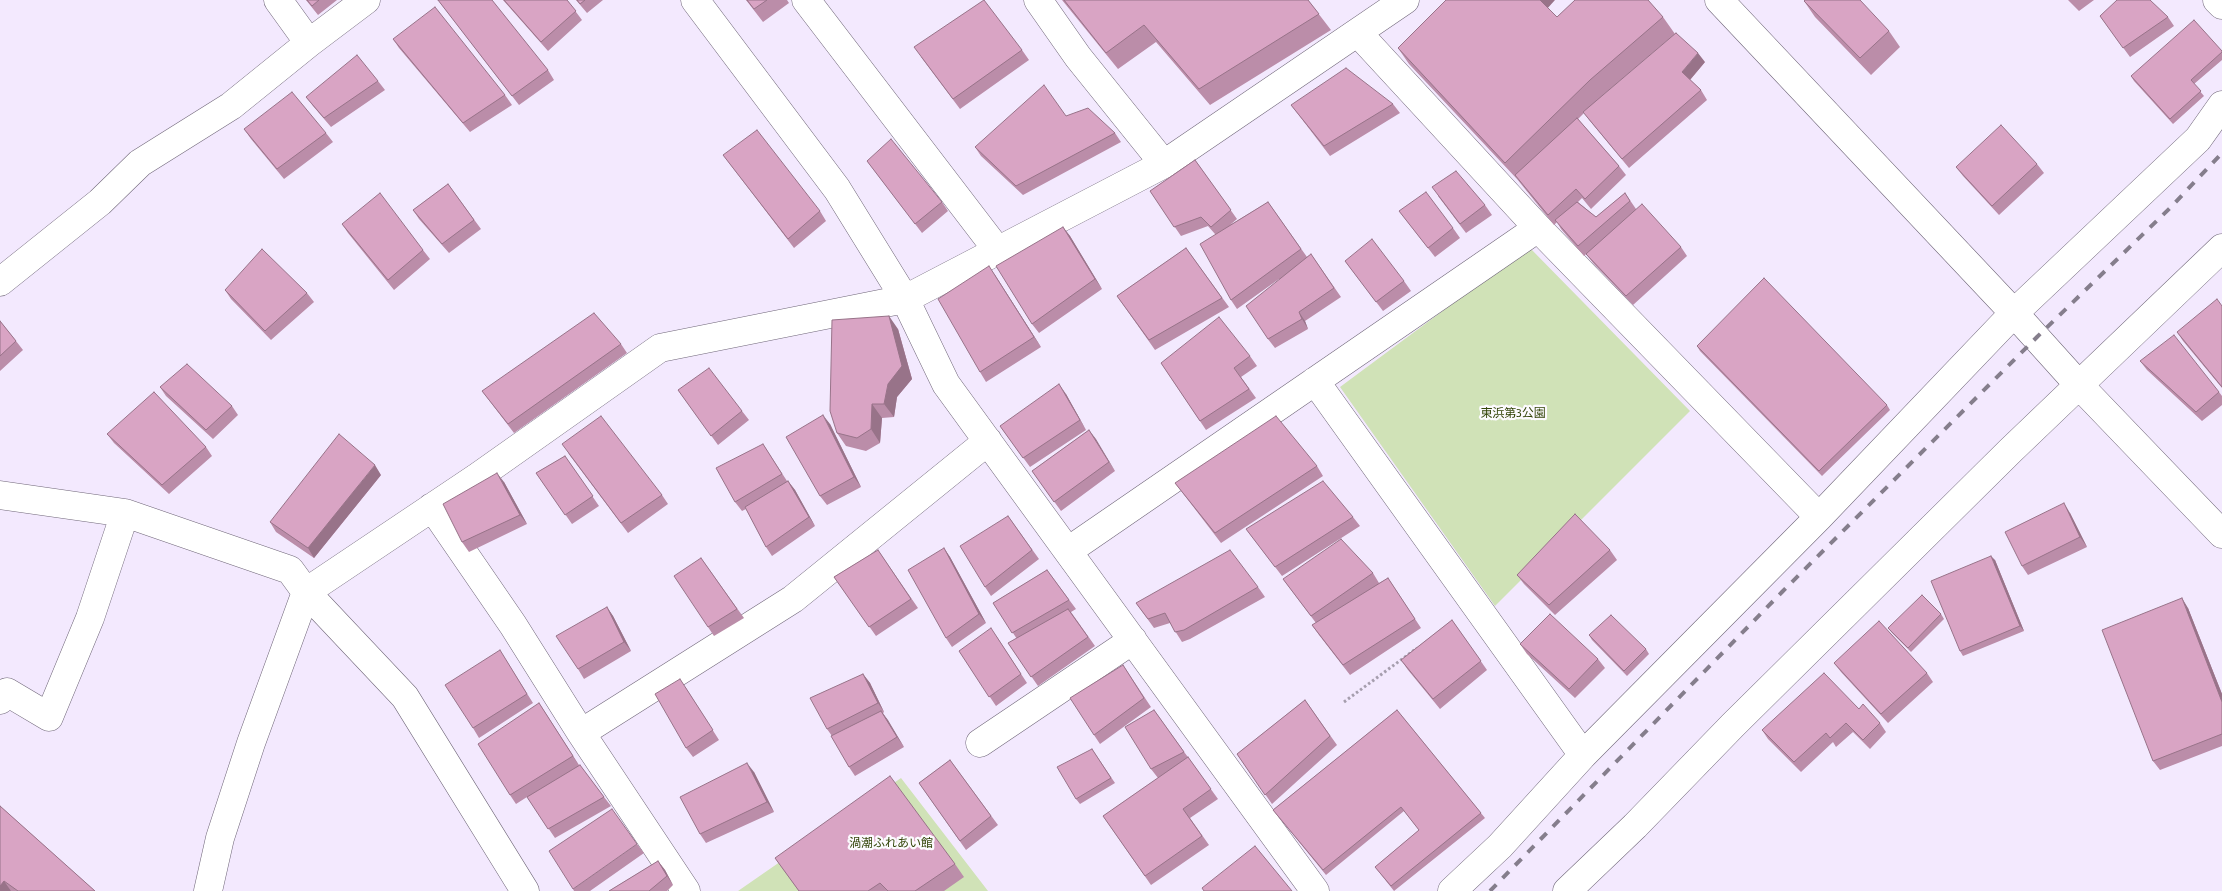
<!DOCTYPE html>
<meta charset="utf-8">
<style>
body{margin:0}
canvas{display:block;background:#f3e9fe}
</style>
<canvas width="2222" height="891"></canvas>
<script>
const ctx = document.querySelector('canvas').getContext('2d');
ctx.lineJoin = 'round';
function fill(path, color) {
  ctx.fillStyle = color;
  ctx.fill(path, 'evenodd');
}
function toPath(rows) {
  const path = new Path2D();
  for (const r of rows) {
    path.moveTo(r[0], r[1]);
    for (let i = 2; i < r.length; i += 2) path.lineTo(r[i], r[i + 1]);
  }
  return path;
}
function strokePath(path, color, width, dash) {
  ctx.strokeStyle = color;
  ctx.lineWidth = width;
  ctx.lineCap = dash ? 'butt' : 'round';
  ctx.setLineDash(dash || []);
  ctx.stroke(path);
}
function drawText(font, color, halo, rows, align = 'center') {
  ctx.font = font + ' "Asap Condensed","Noto Sans JP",sans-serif';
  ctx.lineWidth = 4.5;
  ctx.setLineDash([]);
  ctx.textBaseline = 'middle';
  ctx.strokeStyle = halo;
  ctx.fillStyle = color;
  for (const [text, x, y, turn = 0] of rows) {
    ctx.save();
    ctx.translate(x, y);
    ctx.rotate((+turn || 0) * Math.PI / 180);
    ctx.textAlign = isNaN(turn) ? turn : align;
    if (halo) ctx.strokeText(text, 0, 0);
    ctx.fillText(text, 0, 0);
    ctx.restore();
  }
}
fill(toPath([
 [1529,247,1690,411,1495,606,1340,387],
 [901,778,988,891,738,891]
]), '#d0e2b7');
const minor = toPath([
 [278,0,309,43],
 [695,0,837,189,905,299,946,384,1315,891],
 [806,0,998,251],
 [1038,0,1078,57,1164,164],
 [1719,0,2014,313,2078,384,2222,534],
 [2217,0,2222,5],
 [1538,228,1819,517],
 [0,282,100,202,140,163,231,106,309,43,366,0],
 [1315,381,1583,755],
 [0,495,125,513,290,570,306,592,405,697,525,891],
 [432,507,513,625,581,733],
 [1068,551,1538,228,1358,33],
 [0,700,7,692,49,717,90,618,125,513],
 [980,743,1133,640],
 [208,891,220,838,251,743,306,592,476,478,660,348,905,299,1164,164,1405,0],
 [686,891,581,733,793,599,988,441],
 [1452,891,1500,846,1583,755,1819,517,2014,313,2198,139,2222,105],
 [1567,891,1635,826,1733,725,2010,451,2222,248]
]);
strokePath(minor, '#706779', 29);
strokePath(toPath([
 [1344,702,1417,648]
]), '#a69eae', 3, [2.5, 2.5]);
strokePath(minor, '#fff', 28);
strokePath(toPath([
 [1490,891,1782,592,2037,337,2170,208,2222,153]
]), '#857e8c', 4, [9, 9]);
fill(toPath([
 [306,0,337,0,318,15],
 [438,0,548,70,554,80,519,105],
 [503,0,567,0,582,20,548,51],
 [576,0,603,0,587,13],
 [746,0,787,0,789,3,763,22],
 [1062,0,1308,0,1331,30,1210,105,1156,42,1118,69],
 [2068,0,2094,0,2079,11],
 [1804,1,1889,31,1900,47,1871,75,1815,17],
 [1548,8,1557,17,1663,17,1675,34,1601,97,1705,62,1690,80,1701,90,1707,100,1629,168,1590,121,1584,113,1578,119,1619,166,1626,175,1591,209,1582,198,1578,202,1596,217,1625,193,1636,209,1681,247,1687,256,1633,305,1593,263,1586,254,1587,253,1584,256,1561,229,1557,222,1554,225,1517,179,1409,64,1398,48],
 [2100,16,2168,17,2174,26,2130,57],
 [393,39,505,95,512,105,470,132,399,48],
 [1022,50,1029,60,960,109,921,57],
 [2222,51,2222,60,2194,84,2204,96,2173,124,2134,81,2131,76],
 [378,81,385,90,331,127,313,106,306,97],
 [1393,104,1400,113,1330,156,1291,105],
 [1066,116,1115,133,1121,142,1023,195,981,156,975,147],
 [244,129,326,133,333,142,284,179,251,139],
 [723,155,820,211,826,221,794,248],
 [1195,160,1237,219,1230,225,1268,202,1307,257,1311,254,1341,297,1305,321,1308,329,1275,348,1268,339,1279,279,1237,309,1231,300,1215,234,1208,226,1181,236,1150,191],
 [867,161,942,202,948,211,922,233],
 [2037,164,2044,173,1999,215,1963,176,1956,167],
 [448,184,481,229,449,253,419,219,413,210],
 [1438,196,1485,205,1492,215,1466,233],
 [1399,211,1453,228,1460,238,1435,257],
 [342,224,423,250,430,259,394,290,348,233],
 [1063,227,1070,236,1102,289,1039,333,1032,324],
 [1186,248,1229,307,1155,350,1117,296],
 [1345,261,1404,281,1411,291,1383,311],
 [995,275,1041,347,986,382,980,372],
 [225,290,307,293,314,302,271,340,231,299],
 [2222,306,2222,388,2183,341,2177,332],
 [0,321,16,341,23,350,0,371],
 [898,329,912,379,897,397,894,417,882,418,880,443,866,451,846,446,837,433],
 [621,344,627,353,514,433,482,391],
 [1697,346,1887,405,1890,410,1822,476,1700,351],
 [1250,356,1257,366,1241,377,1256,398,1206,430,1161,363],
 [2140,361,2219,392,2222,396,2222,405,2202,421,2147,370],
 [160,387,232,406,238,415,213,439,166,396],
 [678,390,742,411,749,420,718,445],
 [1066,394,1086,430,1030,467,1000,426],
 [830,424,861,487,827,505,820,496],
 [1089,430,1115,471,1061,511,1032,471],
 [107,434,206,447,212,456,169,494,114,443],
 [763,444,787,481,788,481,795,490,815,526,772,556,766,547,746,509,742,511,735,502],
 [568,453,662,495,668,504,628,533],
 [565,456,599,506,572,524,536,473],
 [1317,466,1323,476,1221,543,1175,483],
 [381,475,314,558,276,532,270,522],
 [504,482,527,524,469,552,462,542],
 [2070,513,2087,547,2028,575,2022,566],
 [1008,516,1039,559,991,596,985,587],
 [1353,517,1360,526,1282,576,1246,529],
 [944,548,950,557,986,623,952,647,946,638],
 [878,550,918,608,876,636,834,577],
 [1610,550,1617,560,1555,615,1524,584,1517,575],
 [701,558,744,618,714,636,708,627],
 [1995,560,2024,631,1963,656,1960,651],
 [1047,570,1076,609,1071,612,1095,646,1038,686,1008,643,1017,639,993,603],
 [1373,573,1379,583,1388,578,1421,628,1350,675,1319,635,1312,625,1316,623,1283,579],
 [1258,587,1265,597,1190,639,1182,642,1170,623,1154,628,1136,603],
 [607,607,613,616,631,651,584,679,578,669],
 [2188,608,2222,694,2222,746,2160,770,2153,761],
 [1941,614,1944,619,1911,652,1892,633,1888,628],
 [1452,620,1487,670,1440,709,1408,670,1401,660],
 [1589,635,1646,649,1649,654,1627,676,1592,640],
 [997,637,1027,683,996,706,959,651],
 [1520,644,1598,659,1605,668,1575,698,1527,654],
 [506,660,533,703,479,738,473,728],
 [1834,663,1927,673,1933,682,1888,723,1841,672],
 [1123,665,1151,707,1100,744,1094,735],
 [863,674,870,683,884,712,883,713,904,747,855,776,849,767,832,736,827,729],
 [686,688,719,740,693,757,686,748],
 [1305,700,1337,745,1272,804,1237,754],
 [539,703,579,765,611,806,555,838,527,797,516,804,510,795],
 [1859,709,1880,723,1886,732,1870,749,1853,732,1836,747,1833,742,1801,772,1768,739,1762,730],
 [1154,710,1218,799,1190,818,1209,845,1151,885,1103,816,1158,778,1151,769],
 [1397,710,1485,818,1394,891,1375,867,1419,830,1404,811,1326,875,1273,810],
 [1092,749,1115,783,1080,804,1076,799],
 [950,760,998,825,966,850,919,783],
 [754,772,774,812,706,843,700,834],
 [0,806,95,891,0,891],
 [637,844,644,853,590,891,574,891,573,889],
 [775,858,955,864,964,877,944,891,799,891],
 [658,861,665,870,673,885,667,891,609,891]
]), '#bb8da9');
fill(toPath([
 [1538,0,1555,0,1546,10],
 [1698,53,1705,62,1689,81,1682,72],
 [1063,227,1070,236,1102,289,1095,279],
 [989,266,995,275,1041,347,1034,337],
 [1299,312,1305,321,1308,329,1302,319],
 [889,316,898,329,912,379,897,397,894,417,884,404,888,384],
 [1059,384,1066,394,1086,430,1080,420],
 [872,404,882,418,880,443,871,429],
 [823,415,830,424,861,487,854,477],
 [1089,430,1096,439,1115,471,1109,462],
 [375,465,381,475,314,558,308,548],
 [497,473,504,482,527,524,520,515],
 [788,481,795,490,815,526,809,517],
 [2064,503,2070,513,2087,547,2080,537],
 [944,548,950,557,986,623,979,614],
 [1991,556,1995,560,2024,631,2020,626],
 [2182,598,2188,608,2222,694,2222,702],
 [607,607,613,616,631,651,624,642],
 [863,674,870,683,884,712,878,703],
 [539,703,545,713,579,766,573,756],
 [881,711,888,720,904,747,897,737],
 [747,763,754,772,774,812,767,802],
 [658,861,665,870,673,885,667,876],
 [4,881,11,891,0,891,0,886]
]), '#987389');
const building = toPath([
 [307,0,319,0,312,6,307,0],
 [438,0,492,0,548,70,512,96,438,0],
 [504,0,567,0,576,11,541,42,504,0],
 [577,0,585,0,580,4,577,0],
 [747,0,767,0,754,9,747,0],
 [984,0,1022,50,953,99,914,47,984,0],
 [1064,0,1308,0,1319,14,1199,89,1144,25,1106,53,1064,0],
 [1446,0,1540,0,1557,17,1575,0,1648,0,1663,17,1590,80,1505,163,1398,48,1446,0],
 [1805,0,1860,0,1889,31,1860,58,1804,1,1805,0],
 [2117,0,2150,0,2168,17,2123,48,2100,16,2117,0],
 [435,7,505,95,463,123,393,39,435,7],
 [2194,20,2222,51,2222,52,2191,80,2201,91,2170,119,2131,76,2194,20],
 [1676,33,1698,53,1682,72,1701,90,1622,159,1583,112,1676,33],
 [357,55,378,81,324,118,306,97,357,55],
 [1346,68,1393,104,1324,146,1291,105,1346,68],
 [1044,85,1066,116,1088,108,1115,133,1016,186,975,147,1044,85],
 [292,92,326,133,277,169,244,129,292,92],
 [1577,118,1619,166,1585,199,1576,189,1548,215,1515,175,1577,118],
 [2001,125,2037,164,1992,206,1956,167,2001,125],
 [757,130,820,211,788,239,723,155,757,130],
 [891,139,942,202,915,224,867,161,891,139],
 [1195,160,1231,210,1211,227,1201,217,1174,227,1150,191,1195,160],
 [1456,171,1485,205,1460,224,1432,187,1456,171],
 [448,184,474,220,442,244,413,210,448,184],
 [1426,192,1453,228,1428,248,1399,211,1426,192],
 [380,193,423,250,388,280,342,224,380,193],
 [1625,193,1630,201,1578,246,1555,220,1577,202,1596,217,1625,193],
 [1268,202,1301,249,1231,300,1200,244,1268,202],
 [1642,204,1681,247,1626,296,1586,254,1642,204],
 [1063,227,1095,279,1032,324,996,266,1063,227],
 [1372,239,1404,281,1376,302,1345,261,1372,239],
 [1186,248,1222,298,1149,340,1117,296,1186,248],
 [262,249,307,293,265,331,225,290,262,249],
 [1311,254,1334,288,1299,312,1302,319,1268,339,1246,306,1311,254],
 [989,266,1034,337,980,372,938,299,989,266],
 [1764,278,1887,405,1819,471,1697,346,1764,278],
 [2217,299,2222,306,2222,387,2177,332,2217,299],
 [594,313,621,344,508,424,482,391,594,313],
 [889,316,902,366,888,384,884,404,872,404,871,429,857,438,837,433,830,411,832,320,889,316],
 [1219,317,1250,356,1234,368,1249,389,1200,421,1161,363,1219,317],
 [0,321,16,341,0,356,0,321],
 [2174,335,2219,392,2196,412,2140,361,2174,335],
 [187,364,232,406,206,430,160,387,187,364],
 [709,368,742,411,711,436,678,390,709,368],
 [1059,384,1080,420,1023,458,1000,426,1059,384],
 [154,392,206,447,162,485,107,434,154,392],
 [823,415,854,477,820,496,786,437,823,415],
 [601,416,662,495,621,523,562,444,601,416],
 [1276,416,1317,466,1215,533,1175,483,1276,416],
 [1089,430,1109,462,1054,502,1032,471,1089,430],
 [339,434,375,465,308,548,270,522,339,434],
 [763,444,782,474,735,502,716,468,763,444],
 [565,456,593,496,565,515,536,473,565,456],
 [497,473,520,515,462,542,443,504,497,473],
 [788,481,809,517,766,547,745,507,788,481],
 [1323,481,1353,517,1275,567,1246,529,1323,481],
 [2064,503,2080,537,2022,566,2005,532,2064,503],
 [1575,514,1610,550,1549,605,1517,575,1575,514],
 [1008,516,1032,550,985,587,960,546,1008,516],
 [1341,539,1373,573,1311,616,1283,579,1341,539],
 [944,548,979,614,946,638,908,570,944,548],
 [878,550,911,599,869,627,834,577,878,550],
 [1230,550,1258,587,1184,630,1175,632,1165,613,1148,619,1136,603,1230,550],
 [1991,556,2020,626,1960,651,1931,581,1991,556],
 [701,558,737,609,708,627,674,576,701,558],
 [1047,570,1069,600,1012,633,993,603,1047,570],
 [1388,578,1415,619,1343,665,1312,625,1388,578],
 [1922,595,1941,614,1908,648,1888,628,1922,595],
 [2182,598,2222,702,2222,734,2153,761,2102,630,2182,598],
 [607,607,624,642,578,669,556,636,607,607],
 [1068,609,1088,637,1031,677,1008,643,1068,609],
 [1550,614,1598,659,1569,689,1520,644,1550,614],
 [1611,615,1646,649,1624,671,1589,635,1611,615],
 [1452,620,1481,661,1433,699,1401,660,1452,620],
 [1879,621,1927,673,1881,714,1834,663,1879,621],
 [991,628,1021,674,989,697,959,651,991,628],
 [500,650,527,694,473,728,445,685,500,650],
 [1123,665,1144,698,1094,735,1070,698,1123,665],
 [1824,673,1859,709,1863,704,1880,723,1863,740,1846,723,1830,738,1826,733,1794,762,1762,730,1824,673],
 [863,674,878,703,827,729,810,698,863,674],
 [680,679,713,730,686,748,655,694,680,679],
 [1305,700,1330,736,1265,795,1237,754,1305,700],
 [539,703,573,756,510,795,478,744,539,703],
 [1154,710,1184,752,1151,769,1125,727,1154,710],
 [1397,710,1481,813,1391,886,1375,867,1419,830,1401,807,1323,870,1273,810,1397,710],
 [881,711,897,737,849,767,831,736,881,711],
 [1092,749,1111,778,1076,799,1057,767,1092,749],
 [1188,757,1211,789,1183,809,1202,836,1145,876,1103,816,1188,757],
 [950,760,991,816,960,841,919,783,950,760],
 [747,763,767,802,700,834,680,797,747,763],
 [580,765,604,797,548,829,527,797,580,765],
 [890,776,955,864,915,891,888,891,880,883,868,891,799,891,775,858,890,776],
 [0,806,95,891,18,891,4,881,0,886,0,806],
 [612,809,637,844,573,889,549,851,612,809],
 [1255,846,1292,891,1204,891,1202,888,1255,846],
 [658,861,667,876,649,891,609,891,658,861]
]);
fill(building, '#d9a4c4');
strokePath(building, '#987389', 1);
drawText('12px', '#334509', '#fcfafe', [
 ["東浜第3公園",1513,413],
 ["渦潮ふれあい館",891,843]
]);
</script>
